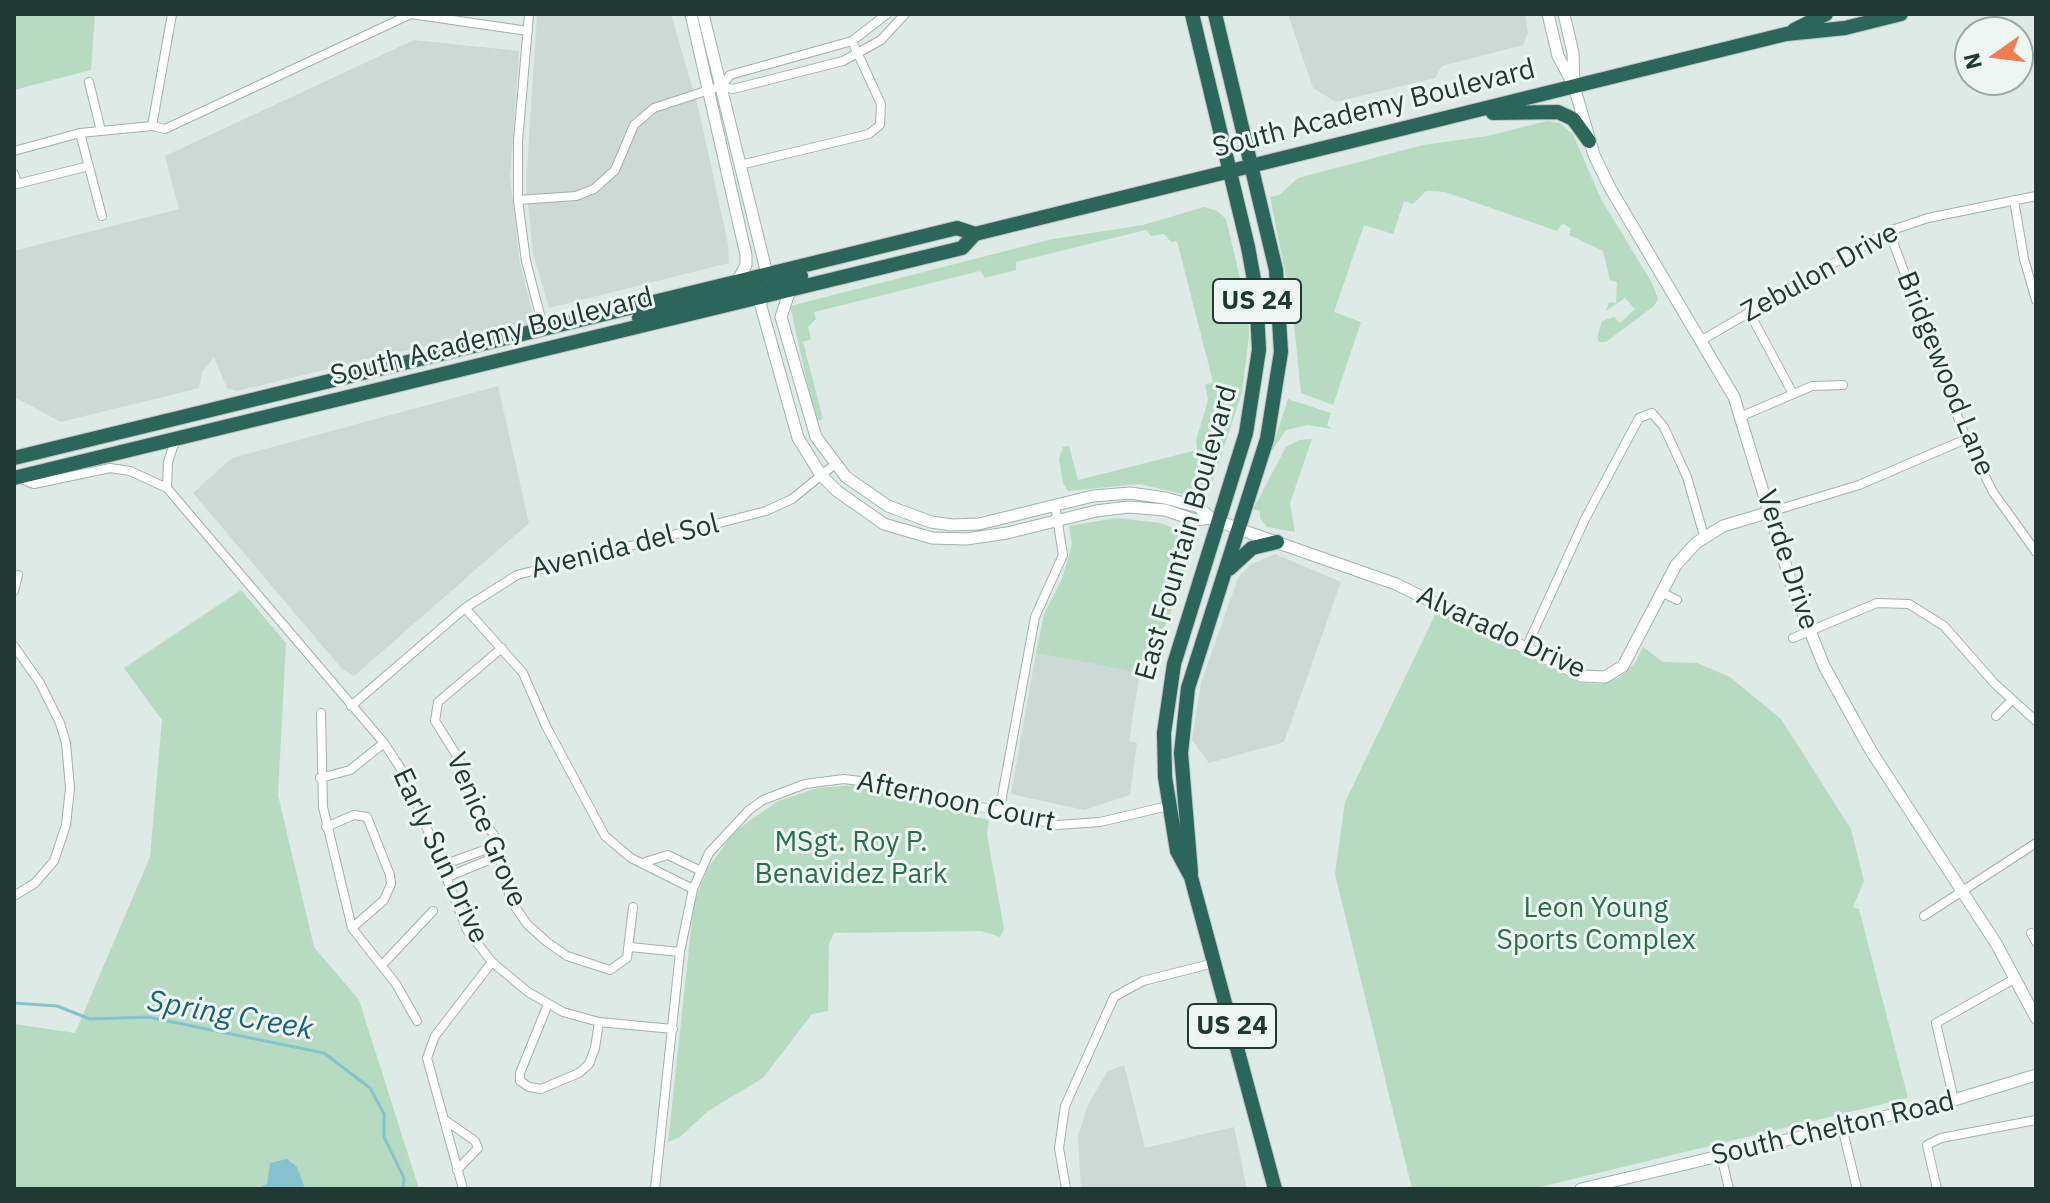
<!DOCTYPE html>
<style>
body{margin:0}
#map{position:relative;width:2050px;height:1203px;overflow:hidden;background:#deeae5;font-family:"IBM Plex Sans",sans-serif}
canvas{display:block}
.frame{position:absolute;inset:0;border:16px solid #203933;pointer-events:none}
.north{position:absolute;left:1954px;top:16px;width:80px;height:80px;box-sizing:border-box;background:#eef6f3;border:2px solid #9caaa6;border-radius:50%;rotate:256deg;font-size:22px;font-weight:700;line-height:32px;text-align:center;color:#203933}
.north::after{content:'';display:block;margin:auto;width:28px;height:36px;background:#f07e55;clip-path:polygon(50% 0,100% 100%,50% 72%,0 100%)}
</style>
<div id="map">
<canvas width="2050" height="1203"></canvas>
<div class="frame"></div>
<div class="north">N</div>
</div>
<script>
const ctx = document.querySelector('canvas').getContext('2d');
ctx.lineJoin = 'round';
function fill(path, color) {
  ctx.fillStyle = color;
  ctx.fill(path, 'evenodd');
}
function toPath(rows) {
  const path = new Path2D();
  for (const r of rows) {
    path.moveTo(r[0], r[1]);
    for (let i = 2; i < r.length; i += 2) path.lineTo(r[i], r[i + 1]);
  }
  return path;
}
function strokePath(path, color, width, dash) {
  ctx.strokeStyle = color;
  ctx.lineWidth = width;
  ctx.lineCap = dash ? 'butt' : 'round';
  ctx.setLineDash(dash || []);
  ctx.stroke(path);
}
function drawText(font, color, halo, rows, align = 'center') {
  ctx.font = font + ' "IBM Plex Sans",sans-serif';
  ctx.lineWidth = 6;
  ctx.setLineDash([]);
  ctx.textBaseline = 'middle';
  ctx.strokeStyle = halo;
  ctx.fillStyle = color;
  for (const [text, x, y, turn = 0] of rows) {
    ctx.save();
    ctx.translate(x, y);
    ctx.rotate((+turn || 0) * Math.PI / 180);
    ctx.textAlign = isNaN(turn) ? turn : align;
    if (halo) ctx.strokeText(text, 0, 0);
    ctx.fillText(text, 0, 0);
    ctx.restore();
  }
}
fill(toPath([
 [537,14,671,14,699,111,728,244,729,263,549,308,533,253,526,185],
 [1288,14,1525,14,1528,32,1523,45,1442,66,1435,78,1336,102,1313,88],
 [414,40,519,51,510,176,520,264,534,319,529,326,482,338,415,348,237,391,227,388,214,357,202,372,199,388,61,422,16,398,14,251,179,209,165,156],
 [498,386,529,523,354,676,342,669,193,493,232,458],
 [1275,554,1341,582,1284,742,1209,763,1192,740,1201,683,1238,578,1250,565],
 [1036,653,1140,673,1129,741,1137,743,1130,795,1084,810,1011,794],
 [1124,1065,1145,1148,1234,1127,1247,1189,1081,1189,1078,1136,1088,1105,1107,1072]
]), '#ccd9d4');
fill(toPath([
 [14,14,95,14,91,70,14,90],
 [1547,121,1560,123,1573,134,1601,199,1652,283,1658,299,1654,306,1606,342,1599,342,1597,338,1602,321,1614,317,1620,323,1635,309,1625,298,1606,311,1609,302,1616,303,1617,282,1610,280,1603,251,1569,235,1571,229,1566,225,1562,224,1557,231,1445,192,1426,191,1413,204,1404,201,1393,234,1364,225,1334,312,1361,322,1333,405,1301,393,1292,305,1270,197,1279,195,1298,178,1423,145,1487,136],
 [1204,207,1217,211,1226,219,1248,312,1249,336,1242,392,1210,490,1196,497,1139,484,1068,491,1063,483,1059,459,1063,447,1069,446,1078,480,1197,450,1196,441,1208,400,1205,385,1213,382,1177,241,1171,242,1164,234,1151,236,1146,230,1016,262,1016,270,985,278,980,271,814,312,816,319,808,327,811,339,803,342,823,419,816,421,790,306,1053,239,1143,225],
 [1288,399,1331,413,1327,425,1332,429,1308,425,1286,430,1271,452],
 [1312,439,1290,503,1295,532,1267,527,1260,518,1260,511,1253,509,1286,447,1299,440],
 [1116,518,1161,523,1187,534,1193,550,1168,620,1140,673,1036,653,1044,614,1062,579,1072,544,1069,526],
 [241,590,286,643,278,795,314,947,359,1000,419,1189,14,1189,14,1024,75,1033,150,857,162,720,124,668],
 [1437,611,1581,683,1601,684,1620,677,1635,663,1643,647,1663,662,1697,663,1730,677,1781,719,1851,829,1864,881,1853,907,1859,909,1908,1098,1532,1189,1412,1189,1335,874,1345,802],
 [854,785,989,820,987,834,1004,929,1000,937,981,931,834,933,829,944,828,1011,812,1014,763,1078,708,1111,680,1137,668,1142,694,902,708,868,734,832,778,801,818,788]
]), '#b7dbc1');
fill(toPath([
 [287,1159,297,1167,305,1189,257,1189,267,1184,270,1163]
]), '#86c2cf');
strokePath(toPath([
 [14,1003,57,1006,90,1019,148,1017,324,1053,370,1088,384,1114,384,1137,404,1178,403,1189]
]), '#86c2cf', 3);
const street = toPath([
 [529,14,518,141,518,200,526,261,544,330],
 [89,82,101,131],
 [721,86,730,75,852,41,887,14],
 [152,126,172,14],
 [80,133,102,216],
 [14,151,80,133,152,126,165,129,411,14,528,31],
 [740,165,869,134,880,125,881,104,852,41],
 [14,174,17,184,89,166],
 [518,200,576,196,594,189,615,170,634,125,654,108,721,86,733,89,843,61,881,40,905,14],
 [2014,200,2024,259,2036,300],
 [1889,231,1966,439,1993,492,2036,552],
 [1749,312,1793,394],
 [1702,340,1889,231,1928,218,2036,196],
 [1742,416,1812,386,1843,385],
 [19,478,34,484,110,468,130,471,167,488,384,743,407,778,467,930,492,962,528,992,563,1012,599,1022,673,1029],
 [167,488,168,462,175,441],
 [1770,512,1859,485,1966,439],
 [14,591,18,575],
 [1663,593,1677,600],
 [465,608,523,673,546,726,605,836,631,858,693,889],
 [1793,638,1877,603,1909,604,1944,626,1994,683,2036,721],
 [14,646,40,683,60,723,66,743,70,788,66,825,54,861,35,883,14,896],
 [502,648,438,702,435,721,459,759,479,816,494,835,511,901,527,924,547,942,567,956,610,970,627,958,633,907],
 [1526,648,1585,519,1639,418,1652,413,1664,427,1687,477,1704,536],
 [351,706,465,608,517,575,766,511,792,499,834,465],
 [321,713,323,807,352,928,396,984,417,1021],
 [1996,716,2012,700],
 [320,778,350,770,384,743],
 [999,813,1035,617,1063,555,1055,505],
 [326,827,354,815,367,817,390,875,391,884,384,900,352,928],
 [645,862,668,855,701,871],
 [443,865,498,845],
 [447,877,501,855],
 [1924,916,2036,843],
 [2031,933,2036,942],
 [630,947,680,952],
 [382,965,433,911],
 [548,1004,520,1073,520,1081,529,1087,541,1089,579,1073,589,1064,595,1048,599,1022],
 [1954,1100,1936,1023,2016,978],
 [445,1120,475,1141,478,1148,457,1170],
 [1842,1127,1857,1189],
 [1721,1155,1729,1189],
 [463,1189,427,1058,435,1036,492,962],
 [655,1189,680,952,693,889,709,853,749,810,763,800,805,784,844,779,884,784,1057,825,1100,822,1168,806],
 [1066,1189,1059,1148,1065,1106,1114,997,1143,981,1214,963],
 [1937,1189,1927,1145,1941,1138,2036,1120]
]);
const secondary = toPath([
 [691,14,746,255,746,265,737,282],
 [703,14,767,274],
 [1548,14,1558,56,1572,82],
 [1564,14,1573,53,1574,86,1594,155,1610,188,1734,397,1791,583,1824,666,1871,751,1997,945,2036,1018],
 [790,290,781,317,816,437,846,477,888,506,931,522,952,525,979,524,1093,496,1130,493,1165,498,1199,507,1210,518,1250,533,1396,584,1582,676,1605,677,1623,666,1676,565,1696,543,1723,526,1770,512],
 [759,299,798,438,821,475,837,491,884,524,932,538,966,539,1007,533,1096,511,1129,507,1165,510,1195,520,1210,518],
 [1581,1189,1954,1100,2036,1075]
]);
const highway = toPath([
 [1192,14,1248,247,1256,291,1259,350,1246,433,1174,664,1164,733,1165,777,1177,851,1191,877,1275,1189],
 [1794,30,1826,14],
 [1493,113,1558,112,1573,119,1589,141],
 [761,297,776,283,801,276],
 [639,318,744,291,760,281],
 [14,458,957,228,975,234],
 [14,478,962,248,975,234,1786,34,1845,28,1901,14],
 [1229,569,1252,548,1277,542],
 [1191,873,1181,753,1188,688,1267,439,1281,352,1276,270,1215,14]
]);
strokePath(street, '#a1b1ac', 10);
strokePath(secondary, '#9eb5ad', 13);
strokePath(highway, '#bcc4c2', 16);
strokePath(street, '#fff', 8);
strokePath(secondary, '#fff', 11);
strokePath(highway, '#2c655a', 14);
for (const [x, y, w] of [
 [1257,301,88],
 [1232,1026,88]
]) {
  const box = new Path2D();
  box.roundRect(x - w / 2, y - 22, w, 44, 6);
  ctx.fillStyle = '#eef6f3';
  ctx.fill(box);
  strokePath(box, '#203933', 2);
}
drawText('bold 26px', '#203933', null, [
 ["US 24",1257,301],
 ["US 24",1232,1026]
]);
drawText('28px', '#203933', '#eef6f3', [
 ["South Academy Boulevard",1374,109,-14],
 ["Zebulon Drive",1820,273,-29],
 ["South Academy Boulevard",492,337,-14],
 ["Bridgewood Lane",1945,374,68],
 ["East Fountain Boulevard",1187,533,-74],
 ["Avenida del Sol",625,547,-14],
 ["Verde Drive",1787,560,72],
 ["Alvarado Drive",1501,633,25],
 ["Afternoon Court",956,802,12],
 ["Venice Grove",486,830,67],
 ["Early Sun Drive",440,856,65],
 ["South Chelton Road",1833,1129,-13]
]);
drawText('28px', '#2b6f46', '#eef6f3', [
 ["MSgt. Roy P.",851,843],
 ["Benavidez Park",851,875],
 ["Leon Young",1596,909],
 ["Sports Complex",1596,941]
]);
drawText('italic 30px', '#1b6374', '#eef6f3', [
 ["Spring Creek",230,1016,10]
]);
</script>
